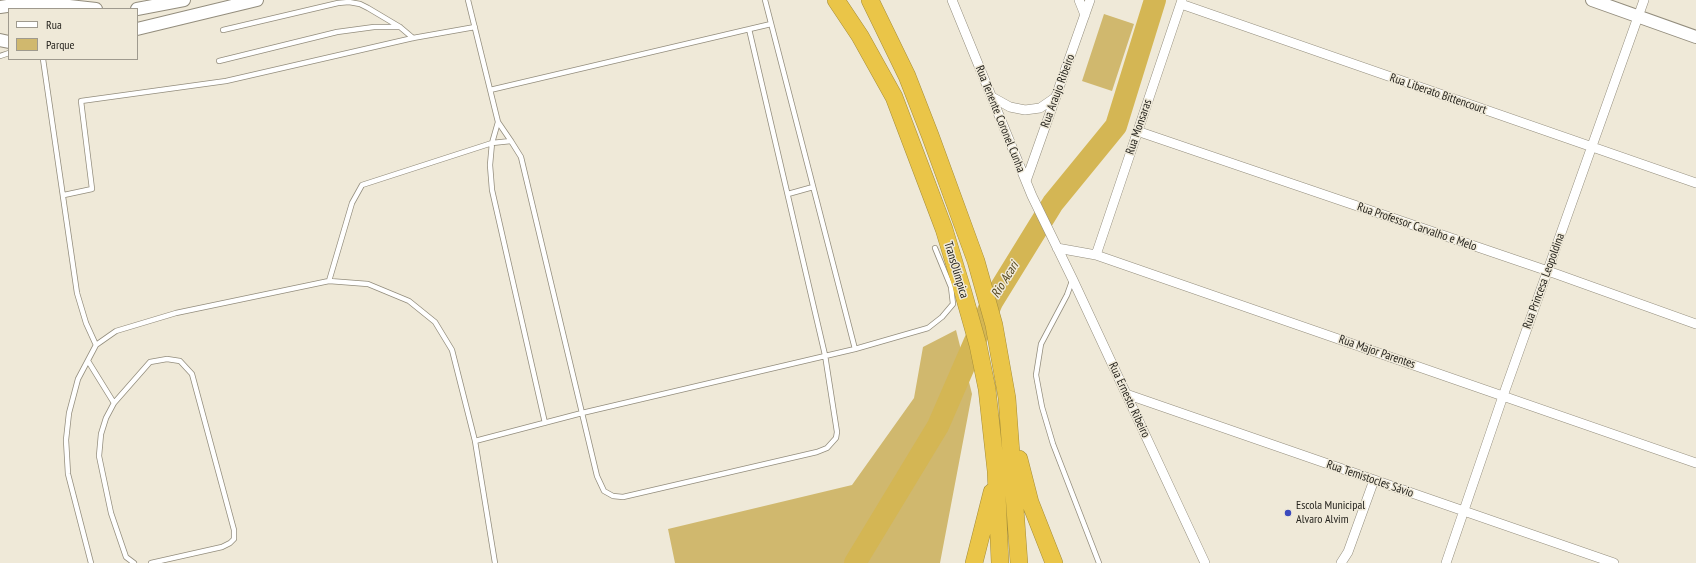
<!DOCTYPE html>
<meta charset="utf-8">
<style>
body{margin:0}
#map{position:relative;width:1696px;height:563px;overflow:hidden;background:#efe9d8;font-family:"PT Sans Narrow",sans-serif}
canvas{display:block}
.legend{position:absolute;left:8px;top:8px;width:130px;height:52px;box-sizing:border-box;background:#efe9d8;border:1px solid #9f9a8e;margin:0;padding:5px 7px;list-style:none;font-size:12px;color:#26241e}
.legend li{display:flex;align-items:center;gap:8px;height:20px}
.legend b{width:20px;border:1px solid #9f9a8e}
</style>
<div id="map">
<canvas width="1696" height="563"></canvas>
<ul class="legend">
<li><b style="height:5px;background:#fff"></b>Rua</li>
<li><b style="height:11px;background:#d0b86e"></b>Parque</li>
</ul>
</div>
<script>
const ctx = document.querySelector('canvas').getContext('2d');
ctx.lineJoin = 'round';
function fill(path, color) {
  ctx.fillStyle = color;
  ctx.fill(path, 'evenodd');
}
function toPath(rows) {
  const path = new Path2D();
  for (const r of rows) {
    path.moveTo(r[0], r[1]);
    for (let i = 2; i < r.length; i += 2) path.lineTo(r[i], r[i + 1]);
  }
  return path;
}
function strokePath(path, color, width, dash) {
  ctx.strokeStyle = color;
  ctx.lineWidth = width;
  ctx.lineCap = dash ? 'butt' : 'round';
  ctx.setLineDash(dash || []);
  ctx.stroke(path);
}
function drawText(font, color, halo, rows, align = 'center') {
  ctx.font = font + ' "PT Sans Narrow",sans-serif';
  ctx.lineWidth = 3;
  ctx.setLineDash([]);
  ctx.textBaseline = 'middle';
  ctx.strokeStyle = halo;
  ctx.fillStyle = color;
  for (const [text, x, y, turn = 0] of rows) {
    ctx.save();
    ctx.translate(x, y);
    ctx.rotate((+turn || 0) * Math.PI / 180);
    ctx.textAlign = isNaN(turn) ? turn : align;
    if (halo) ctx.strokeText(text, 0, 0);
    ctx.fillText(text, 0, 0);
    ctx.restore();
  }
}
fill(toPath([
 [1104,14,1134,24,1112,91,1082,81],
 [956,330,972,394,940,563,675,563,668,529,852,485,914,398,923,347]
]), '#d0b86e');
strokePath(toPath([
 [855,563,938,426,992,302,1053,203,1116,126,1155,0]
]), '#d4b654', 22);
const service = toPath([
 [468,0,498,122,511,141,521,157,597,476,604,491,613,496,623,497,817,452,827,448,836,438,837,432,825,355,749,29],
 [765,0,855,349],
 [223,30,338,3,349,2,360,4,368,8,400,27,413,38],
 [0,56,9,53],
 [43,59,77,293,86,323,96,345],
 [219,61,337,32,374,27,400,27],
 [490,90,771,24],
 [498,122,492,143,490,165,492,190,545,423],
 [788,194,813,187],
 [64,195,92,189,81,101,226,81,413,38,475,27],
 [329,281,352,203,362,185,492,143,511,141],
 [1072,281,1067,295,1041,344,1036,375,1042,407,1053,444,1099,563],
 [88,361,114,403],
 [475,441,582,413,855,349,928,328,942,317,953,304,951,287,935,248],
 [91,563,68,474,66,440,69,413,78,379,96,345,116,331,176,313,329,281,368,284,409,301,435,322,452,350,475,441,495,563],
 [134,563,126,557,111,513,99,456,101,434,106,418,114,403,150,362,167,359,180,361,192,374,234,530,234,539,230,543,222,547,151,563]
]);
const minor = toPath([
 [952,0,1032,196,1073,280,1205,563],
 [1079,0,1085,15],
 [1181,4,1696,183],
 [992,97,1010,107,1025,110,1040,108,1056,97],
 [1137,131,1548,271,1696,324],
 [1026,181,1090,0],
 [1057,248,1096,255,1696,463],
 [1096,255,1182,0],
 [1126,394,1614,563],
 [1341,563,1348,552,1374,480],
 [1446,563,1503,396,1644,0]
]);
const tertiary = toPath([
 [1592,0,1696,37],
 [34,2,96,9],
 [0,7,41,1],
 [137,9,184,0],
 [137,29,257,0],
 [0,40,9,42]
]);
const motorway = toPath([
 [836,0,860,36,894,97,944,229,963,292,978,345,987,389,996,471,1000,563],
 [870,0,907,76,930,135,976,261,994,325,1007,398,1019,563],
 [1019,459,1030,502,1054,563],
 [974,563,992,492]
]);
strokePath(service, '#938d7d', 6);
strokePath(minor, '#938d7d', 10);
strokePath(tertiary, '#938d7d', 14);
strokePath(motorway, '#a58d39', 18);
strokePath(service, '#fff', 4.5);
strokePath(minor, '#fff', 9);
strokePath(tertiary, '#fff', 12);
strokePath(motorway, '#eac548', 17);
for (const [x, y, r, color] of [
 [1288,513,4,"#3b4abd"]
]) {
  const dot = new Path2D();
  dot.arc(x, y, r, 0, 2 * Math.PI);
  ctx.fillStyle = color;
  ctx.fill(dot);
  strokePath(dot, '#efe9d8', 1.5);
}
drawText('12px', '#26241e', '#efe9d8', [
 ["Rua Araujo Ribeiro",1058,91,-70],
 ["Rua Liberato Bittencourt",1438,94,19],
 ["Rua Tenente Coronel Cunha",1000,119,68],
 ["Rua Monsaras",1139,127,-71],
 ["Rua Professor Carvalho e Melo",1417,227,19],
 ["TransOlímpica",956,270,73],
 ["Rua Princesa Leopoldina",1544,281,-70],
 ["Rua Major Parentes",1377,352,19],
 ["Rua Ernesto Ribeiro",1129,400,65],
 ["Rua Temistocles Sávio",1370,479,19]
]);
drawText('12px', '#26241e', '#efe9d8', [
 ["Escola Municipal",1296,506],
 ["Alvaro Alvim",1296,520]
], 'left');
drawText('italic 13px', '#564920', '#efe9d8', [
 ["Rio Acari",1005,280,-58]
]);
</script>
